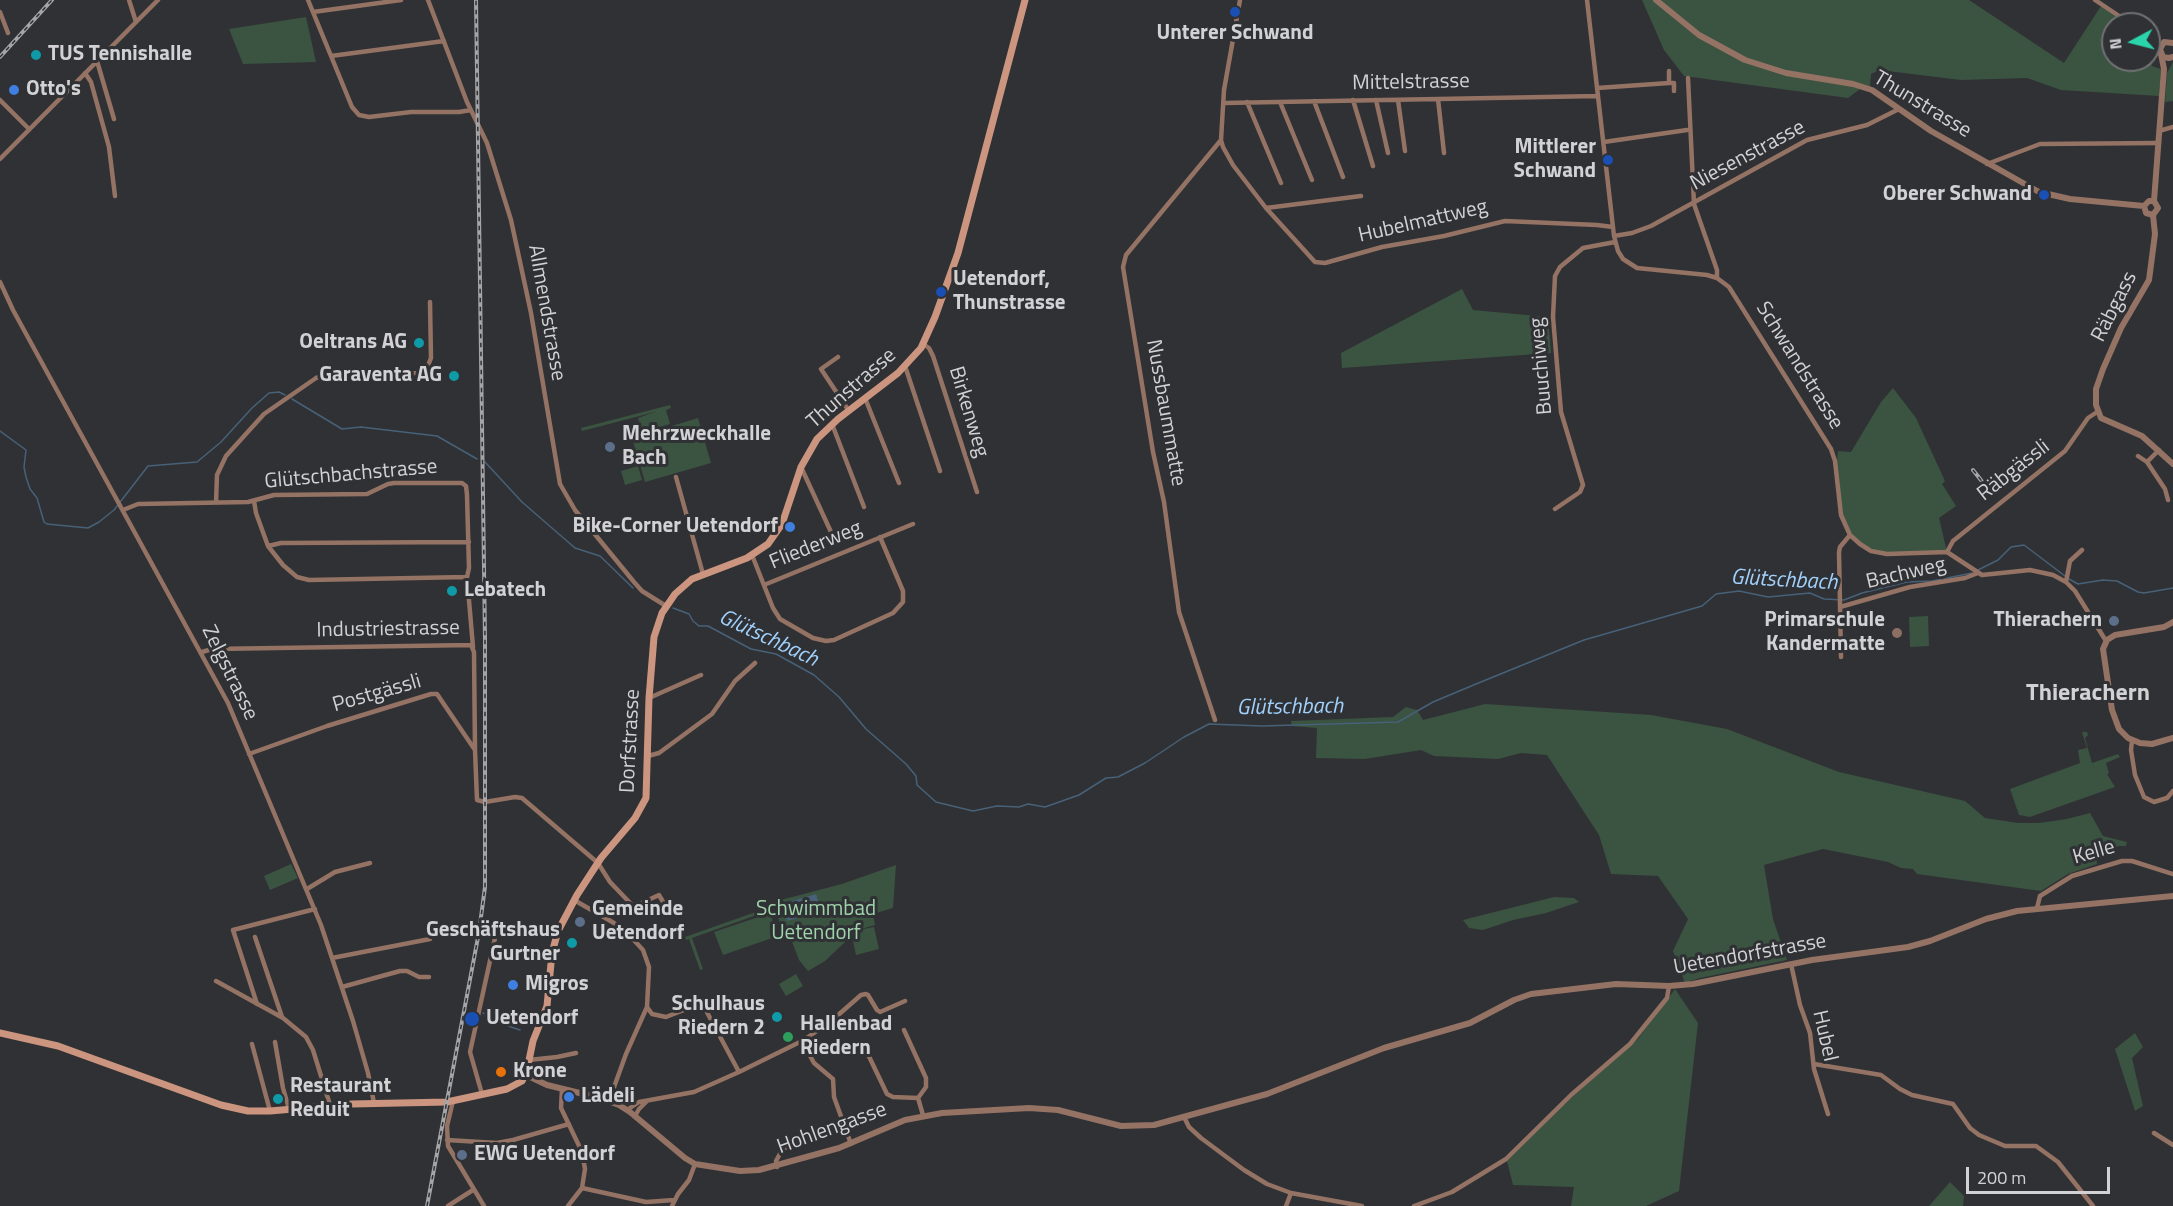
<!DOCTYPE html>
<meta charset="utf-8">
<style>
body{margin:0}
#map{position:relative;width:2173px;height:1206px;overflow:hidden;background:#303134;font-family:"Titillium Web",sans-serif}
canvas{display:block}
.north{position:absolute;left:2101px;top:12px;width:60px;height:60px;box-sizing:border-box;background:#303134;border:2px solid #717174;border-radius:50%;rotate:263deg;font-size:16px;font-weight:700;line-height:24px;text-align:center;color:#d2d2d4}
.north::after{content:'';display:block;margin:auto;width:21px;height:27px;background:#2ad5ac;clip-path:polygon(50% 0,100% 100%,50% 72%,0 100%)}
.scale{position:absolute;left:1966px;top:1167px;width:144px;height:27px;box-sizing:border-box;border:3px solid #d2d2d4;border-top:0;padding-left:8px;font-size:18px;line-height:21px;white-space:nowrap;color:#d2d2d4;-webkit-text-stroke:4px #303134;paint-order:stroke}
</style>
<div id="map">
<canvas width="2173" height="1206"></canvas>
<div class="north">N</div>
<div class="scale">200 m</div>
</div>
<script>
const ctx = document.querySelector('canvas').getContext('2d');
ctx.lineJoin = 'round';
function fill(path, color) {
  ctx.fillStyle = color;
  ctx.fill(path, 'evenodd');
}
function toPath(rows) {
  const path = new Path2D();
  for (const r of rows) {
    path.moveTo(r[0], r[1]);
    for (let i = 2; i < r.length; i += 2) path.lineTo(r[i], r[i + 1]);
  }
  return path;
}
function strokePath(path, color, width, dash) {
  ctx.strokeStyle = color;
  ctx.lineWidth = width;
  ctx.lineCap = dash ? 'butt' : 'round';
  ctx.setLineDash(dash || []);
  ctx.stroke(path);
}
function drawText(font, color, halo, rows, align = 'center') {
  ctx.font = font + ' "Titillium Web",sans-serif';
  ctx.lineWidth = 6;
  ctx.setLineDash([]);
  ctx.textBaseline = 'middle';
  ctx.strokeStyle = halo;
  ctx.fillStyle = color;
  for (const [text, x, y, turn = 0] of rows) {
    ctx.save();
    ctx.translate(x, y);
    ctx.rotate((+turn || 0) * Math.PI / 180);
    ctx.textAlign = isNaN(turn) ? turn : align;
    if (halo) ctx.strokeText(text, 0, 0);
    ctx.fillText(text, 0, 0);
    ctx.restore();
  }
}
fill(toPath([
 [1642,0,1969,0,2064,63,2101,6,2127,24,2113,24,2113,60,2149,60,2149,57,2152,66,2161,69,2159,96,2061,90,2027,78,1961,80,1879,70,1871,74,1870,87,1864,86,1848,98,1684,76,1664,50],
 [306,17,316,62,243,64,229,29],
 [2173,62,2173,101,2165,102,2167,73],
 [1462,289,1473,310,1548,317,1551,353,1342,368,1341,353],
 [1893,388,1916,418,1945,481,1942,484,1956,506,1939,518,1947,552,1880,553,1854,539,1841,515,1836,473,1838,451,1851,452,1881,402],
 [670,405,671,408,666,410,670,424,642,432,638,418,655,412,582,431,581,428],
 [698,418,711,463,645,482,632,438],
 [638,466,642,480,625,485,621,471],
 [1928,616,1929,646,1910,647,1909,617],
 [1485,704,1651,715,1727,729,1839,772,1965,801,1985,818,2018,823,2039,823,2067,819,2090,813,2103,836,2127,842,2126,846,2119,846,2096,855,2097,864,2068,874,2041,891,1917,874,1913,869,1901,868,1888,862,1823,849,1764,865,1773,919,1787,960,1700,978,1685,983,1673,951,1688,919,1658,876,1611,874,1599,835,1547,755,1521,753,1498,759,1434,756,1421,750,1365,759,1316,758,1317,728,1292,726,1291,721,1393,717,1406,707,1417,710,1423,720],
 [2082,732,2087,732,2088,735,2085,738,2092,763,2118,754,2120,757,2106,763,2109,773,2107,774,2115,787,2030,817,2019,815,2010,789,2080,763,2078,750,2087,748],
 [291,864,298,878,270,890,264,876],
 [896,865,893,908,873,914,875,925,858,930,874,927,879,949,856,955,851,932,844,933,845,942,825,961,808,971,799,960,788,931,783,933,773,902,842,884],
 [1554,897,1574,898,1579,902,1546,913,1513,920,1483,930,1469,928,1463,920],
 [767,908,768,911,692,938,703,969,700,970,689,939,686,940,685,937],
 [770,913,778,936,723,955,714,932],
 [796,974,803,986,786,996,779,984],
 [1675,989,1698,1023,1679,1191,1646,1206,1571,1206,1574,1187,1513,1185,1507,1161,1560,1108,1638,1039],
 [2135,1033,2143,1047,2132,1058,2143,1106,2135,1111,2115,1049],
 [1950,1182,1964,1196,1963,1206,1929,1206]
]), '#3b5341');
fill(toPath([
 [816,894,821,911,787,921,782,904]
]), '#476179');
strokePath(toPath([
 [292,399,342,429,361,427,437,436,477,459],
 [0,431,26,450,24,467,26,477,30,489,37,498,44,522,47,524,88,528,99,522,114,510,148,466,197,462,221,442,252,408,269,393,279,392,285,395],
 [485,462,522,502,575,548,600,556,633,588],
 [1978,570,1998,560,2011,547,2024,545,2065,576],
 [2069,579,2078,584,2103,580,2117,581,2138,592,2144,593,2173,588],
 [673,608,689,614,693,621,699,626,708,626,751,649,776,654,814,675,839,697,866,729,906,764,916,776,917,785,936,802,973,811,997,806,1019,807,1028,804,1045,807,1079,795,1106,778,1118,777,1145,763,1184,737,1209,724,1262,726,1398,722,1433,702,1476,684,1584,640,1702,606,1716,594,1739,591,1768,597,1810,593,1824,599,1844,600,1862,593,1907,582,1932,581,1972,573],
 [483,1013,499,1021,499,1023,520,1030]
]), '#476179', 1.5);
strokePath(toPath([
 [129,0,136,22],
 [308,0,352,107,359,115,369,117,411,112,459,112,471,110],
 [428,0,467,102,487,143,511,220,531,313,560,484,575,510,634,582,642,591,666,606],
 [1240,0,1224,90,1221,140,1223,147,1233,165,1266,208,1315,262,1325,263,1382,247,1444,236,1505,221,1597,225,1613,227],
 [1587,0,1614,236,1618,251,1623,259,1637,268,1707,275,1717,278,1729,287,1831,449,1835,461,1841,515,1850,535,1860,544,1871,551,1887,554,1947,552,1982,575,2030,570,2053,575,2066,582,2075,591,2106,641],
 [2095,0,2131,24],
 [0,12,8,33],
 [313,12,401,0],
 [2149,36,2160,49],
 [331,56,444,41],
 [97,61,114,119],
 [1669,71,1669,83],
 [85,73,91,82,109,147,115,196],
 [1688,78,1694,204,1717,270,1717,278],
 [1597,88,1669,83,1674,83,1674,91],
 [1438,99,1444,153],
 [0,100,29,129],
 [1353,100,1373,166],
 [1376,100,1388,153],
 [1398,100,1405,151],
 [1314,101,1343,177],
 [1247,102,1281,183],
 [1280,102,1312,180],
 [1224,103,1598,96],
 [2159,131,2173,127],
 [1604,142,1687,130],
 [0,159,158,0],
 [1987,164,2040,144,2159,143],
 [1266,208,1361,196],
 [1614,236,1632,233,1651,226,1807,140,1867,125,1899,109],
 [0,282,13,310,228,703,321,925,353,1021,368,1073,374,1103],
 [923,344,929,348,933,356,977,492],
 [838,357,821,369,849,411],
 [905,366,940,471],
 [865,398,899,483],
 [832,424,864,507],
 [2159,450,2147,462,2165,489,2168,500],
 [2138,456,2147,462],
 [801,467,831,532],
 [676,477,703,574],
 [254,501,256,513,268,546,283,565,297,577,309,580,467,577],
 [216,503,217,475,226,456,264,414,316,378,328,374,417,373,427,368,431,358,430,302],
 [1555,509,1580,492,1583,485,1561,412,1553,317,1555,276,1560,267,1583,248,1615,242],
 [123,510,138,504,248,502,274,495,367,494,388,484,394,483,462,483,466,486,467,495,469,568,467,577,473,647],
 [268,546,281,543,469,542],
 [1947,552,1953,541,2065,451,2088,418,2097,412],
 [752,555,773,608,780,619,813,638,826,641,834,640,893,613,903,602,903,591,880,537],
 [2066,582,2070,561,2082,550],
 [764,585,913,524],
 [1840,607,1910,587,1965,578,1978,573],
 [202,652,212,649,471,645,474,652,475,750],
 [1841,657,1839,552,1840,547,1850,535],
 [649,698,701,675],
 [1215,720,1179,612,1164,502,1153,452,1123,267,1126,255,1221,140],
 [2132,740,2131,750,2135,775,2144,797,2154,802,2167,798,2173,791],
 [249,754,327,726,431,694,437,694,475,750,477,800,485,802,515,797,522,798,598,863,610,882,632,905,635,906,659,895,666,907],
 [648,756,659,753,712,714,735,681,755,663],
 [307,889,335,872,370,863],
 [574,900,614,923,631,937,643,950,649,967,647,1007,626,1054,609,1101],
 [2037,908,2040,896,2072,876,2122,861,2132,861,2173,874],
 [255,937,282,1017],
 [332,958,430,939],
 [1791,964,1800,1005,1810,1033,1814,1069,1828,1114],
 [216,981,283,1018,306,1037,313,1050,330,1105],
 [342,987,400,971,407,971,419,977,429,977],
 [257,1004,233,930,315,909],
 [647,1007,652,1014,666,1017,702,1003,739,1072],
 [904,1030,926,1078,926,1087,918,1098,923,1115],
 [802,1041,814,1063,833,1079,834,1097,851,1144],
 [275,1042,283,1088,289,1109],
 [252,1044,270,1111],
 [864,1046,887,1094,893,1097,918,1098],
 [529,1060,557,1057,576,1053],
 [1814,1064,1881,1075,1900,1089,1912,1095,1953,1104,1970,1128,1979,1135,2005,1146,2036,1146,2058,1162,2093,1206],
 [562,1089,561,1108,582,1152,585,1169,582,1188,568,1206],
 [482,1094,470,1052,495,938],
 [453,1101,447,1126,448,1146,484,1206],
 [627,1110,639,1102,694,1092,739,1072,802,1041,829,1023,861,995,866,994,868,995,877,1010,880,1012,905,1001],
 [635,1116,639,1109,647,1101],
 [1184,1117,1189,1127,1201,1138,1244,1170,1267,1184,1291,1193,1362,1206],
 [2154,1133,2173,1145],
 [447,1140,497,1143,513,1140,569,1124],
 [777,1167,776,1161,782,1150,812,1131],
 [582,1188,646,1202,674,1200],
 [448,1206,473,1190],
 [672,1206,678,1194,689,1180,695,1164],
 [1286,1206,1291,1193],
 [1414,1206,1452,1192,1506,1159,1571,1095,1630,1044,1667,998,1669,986]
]), '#947264', 4.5);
strokePath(toPath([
 [1656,0,1699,35,1745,60,1786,73,1853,84,1872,90,1931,131,2039,192,2070,199,2144,206],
 [2173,43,2164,42,2160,49,2163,57,2169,58,2173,57],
 [2154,201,2164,69,2161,54],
 [2153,215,2155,234,2149,280,2121,328,2103,369,2096,389,2096,405,2101,418,2142,436,2173,464],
 [2153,215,2146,213,2144,206,2149,201,2154,201],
 [2153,215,2158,208,2154,201],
 [2173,622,2164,627,2115,635,2107,640,2103,649,2112,710,2119,729,2128,738,2140,743,2152,744,2173,738],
 [526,1075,547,1085,600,1098,619,1105,630,1112,685,1158,695,1164,740,1171,759,1170,839,1148,905,1120,942,1113,1029,1108,1058,1110,1121,1126,1154,1125,1267,1094,1384,1048,1470,1023,1514,1000,1531,994,1616,984,1669,986,1693,984,1812,960,1908,947,1930,941,1986,919,2017,911,2173,896]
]), '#947264', 6);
strokePath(toPath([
 [0,1033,58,1046,221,1105,248,1111,270,1111,352,1104,447,1102,507,1089,522,1081,527,1070,533,1041,547,1006,552,953,558,931,577,895,601,858,635,818,646,798,649,698,654,637,662,613,675,594,692,579,747,558,768,544,782,524,801,467,817,439,838,419,898,373,921,348,935,317,958,253,1025,0]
]), '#cc957f', 7);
const rail = toPath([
 [0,57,52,0],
 [1973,470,1988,489],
 [427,1206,479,932,485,887,485,638,476,0]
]);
strokePath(rail, '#a5a5a8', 4);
strokePath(rail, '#303134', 1.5, [4.5]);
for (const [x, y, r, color] of [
 [1235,12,6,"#1a4fb4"],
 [36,55,6,"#0f9aa8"],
 [14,90,6,"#3f7fe0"],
 [1608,160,6,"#1a4fb4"],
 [2044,195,6,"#1a4fb4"],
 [941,292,6,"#1a4fb4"],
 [419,343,6,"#0f9aa8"],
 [454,376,6,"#0f9aa8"],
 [610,447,6,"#5c6f8a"],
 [790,527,6,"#3f7fe0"],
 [452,591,6,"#0f9aa8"],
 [2114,621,6,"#5c6f8a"],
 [1897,633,6,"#8d6e63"],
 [580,922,6,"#5c6f8a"],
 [572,943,6,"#0f9aa8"],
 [513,985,6,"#3f7fe0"],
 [777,1017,6,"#0f9aa8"],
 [472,1019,8,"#1a4fb4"],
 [788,1037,6,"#2e9e5b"],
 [501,1072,6,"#e8710a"],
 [569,1097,6,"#3f7fe0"],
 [278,1099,6,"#0f9aa8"],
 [462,1155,6,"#5c6f8a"]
]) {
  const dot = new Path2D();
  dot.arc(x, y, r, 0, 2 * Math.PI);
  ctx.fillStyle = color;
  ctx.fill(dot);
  strokePath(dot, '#303134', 2);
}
drawText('bold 21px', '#d2d2d4', '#303134', [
 ["Unterer Schwand",1235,34,"center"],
 ["TUS Tennishalle",48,55],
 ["Otto's",26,90],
 ["Mittlerer",1596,148,"right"],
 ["Schwand",1596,172,"right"],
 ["Oberer Schwand",2032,195,"right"],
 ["Uetendorf,",953,280],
 ["Thunstrasse",953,304],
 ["Oeltrans AG",407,343,"right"],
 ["Garaventa AG",442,376,"right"],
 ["Mehrzweckhalle",622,435],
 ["Bach",622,459],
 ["Bike-Corner Uetendorf",778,527,"right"],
 ["Lebatech",464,591],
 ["Primarschule",1885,621,"right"],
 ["Kandermatte",1885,645,"right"],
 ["Thierachern",2102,621,"right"],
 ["Gemeinde",592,910],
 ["Uetendorf",592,934],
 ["Geschäftshaus",560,931,"right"],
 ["Gurtner",560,955,"right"],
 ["Migros",525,985],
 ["Schulhaus",765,1005,"right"],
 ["Riedern 2",765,1029,"right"],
 ["Uetendorf",486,1019],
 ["Hallenbad",800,1025],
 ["Riedern",800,1049],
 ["Krone",513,1072],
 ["Restaurant",290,1087],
 ["Reduit",290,1111],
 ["Lädeli",581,1097],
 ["EWG Uetendorf",474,1155]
], 'left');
drawText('21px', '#d2d2d4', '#303134', [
 ["Mittelstrasse",1411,83,-1],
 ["Thunstrasse",1922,105,31],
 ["Niesenstrasse",1748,156,-28],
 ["Hubelmattweg",1423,222,-13],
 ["Räbgass",2115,307,-63],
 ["Allmendstrasse",546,313,80],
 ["Buuchiweg",1542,366,-95],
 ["Schwandstrasse",1799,366,58],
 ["Thunstrasse",852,389,-41],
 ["Birkenweg",968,412,73],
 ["Nussbaummatte",1165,413,80],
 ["Räbgässli",2014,471,-38],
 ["Glütschbachstrasse",351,475,-5],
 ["Fliederweg",816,546,-22],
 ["Bachweg",1906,574,-13],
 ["Industriestrasse",388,630,-1],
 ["Zelgstrasse",229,673,64],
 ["Postgässli",377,694,-16],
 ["Dorfstrasse",631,741,-87],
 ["Kelle",2094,853,-16],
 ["Uetendorfstrasse",1750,955,-10],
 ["Hubel",1824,1036,77],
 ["Hohlengasse",832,1129,-20]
]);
drawText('21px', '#9ed3ab', '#303134', [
 ["Schwimmbad",816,910],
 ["Uetendorf",816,934]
]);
drawText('italic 22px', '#a0d0fb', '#303134', [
 ["Glütschbach",1784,581,3],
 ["Glütschbach",768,639,25],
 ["Glütschbach",1290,708,-1]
]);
drawText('bold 24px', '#d2d2d4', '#303134', [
 ["Thierachern",2088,694]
]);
</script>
